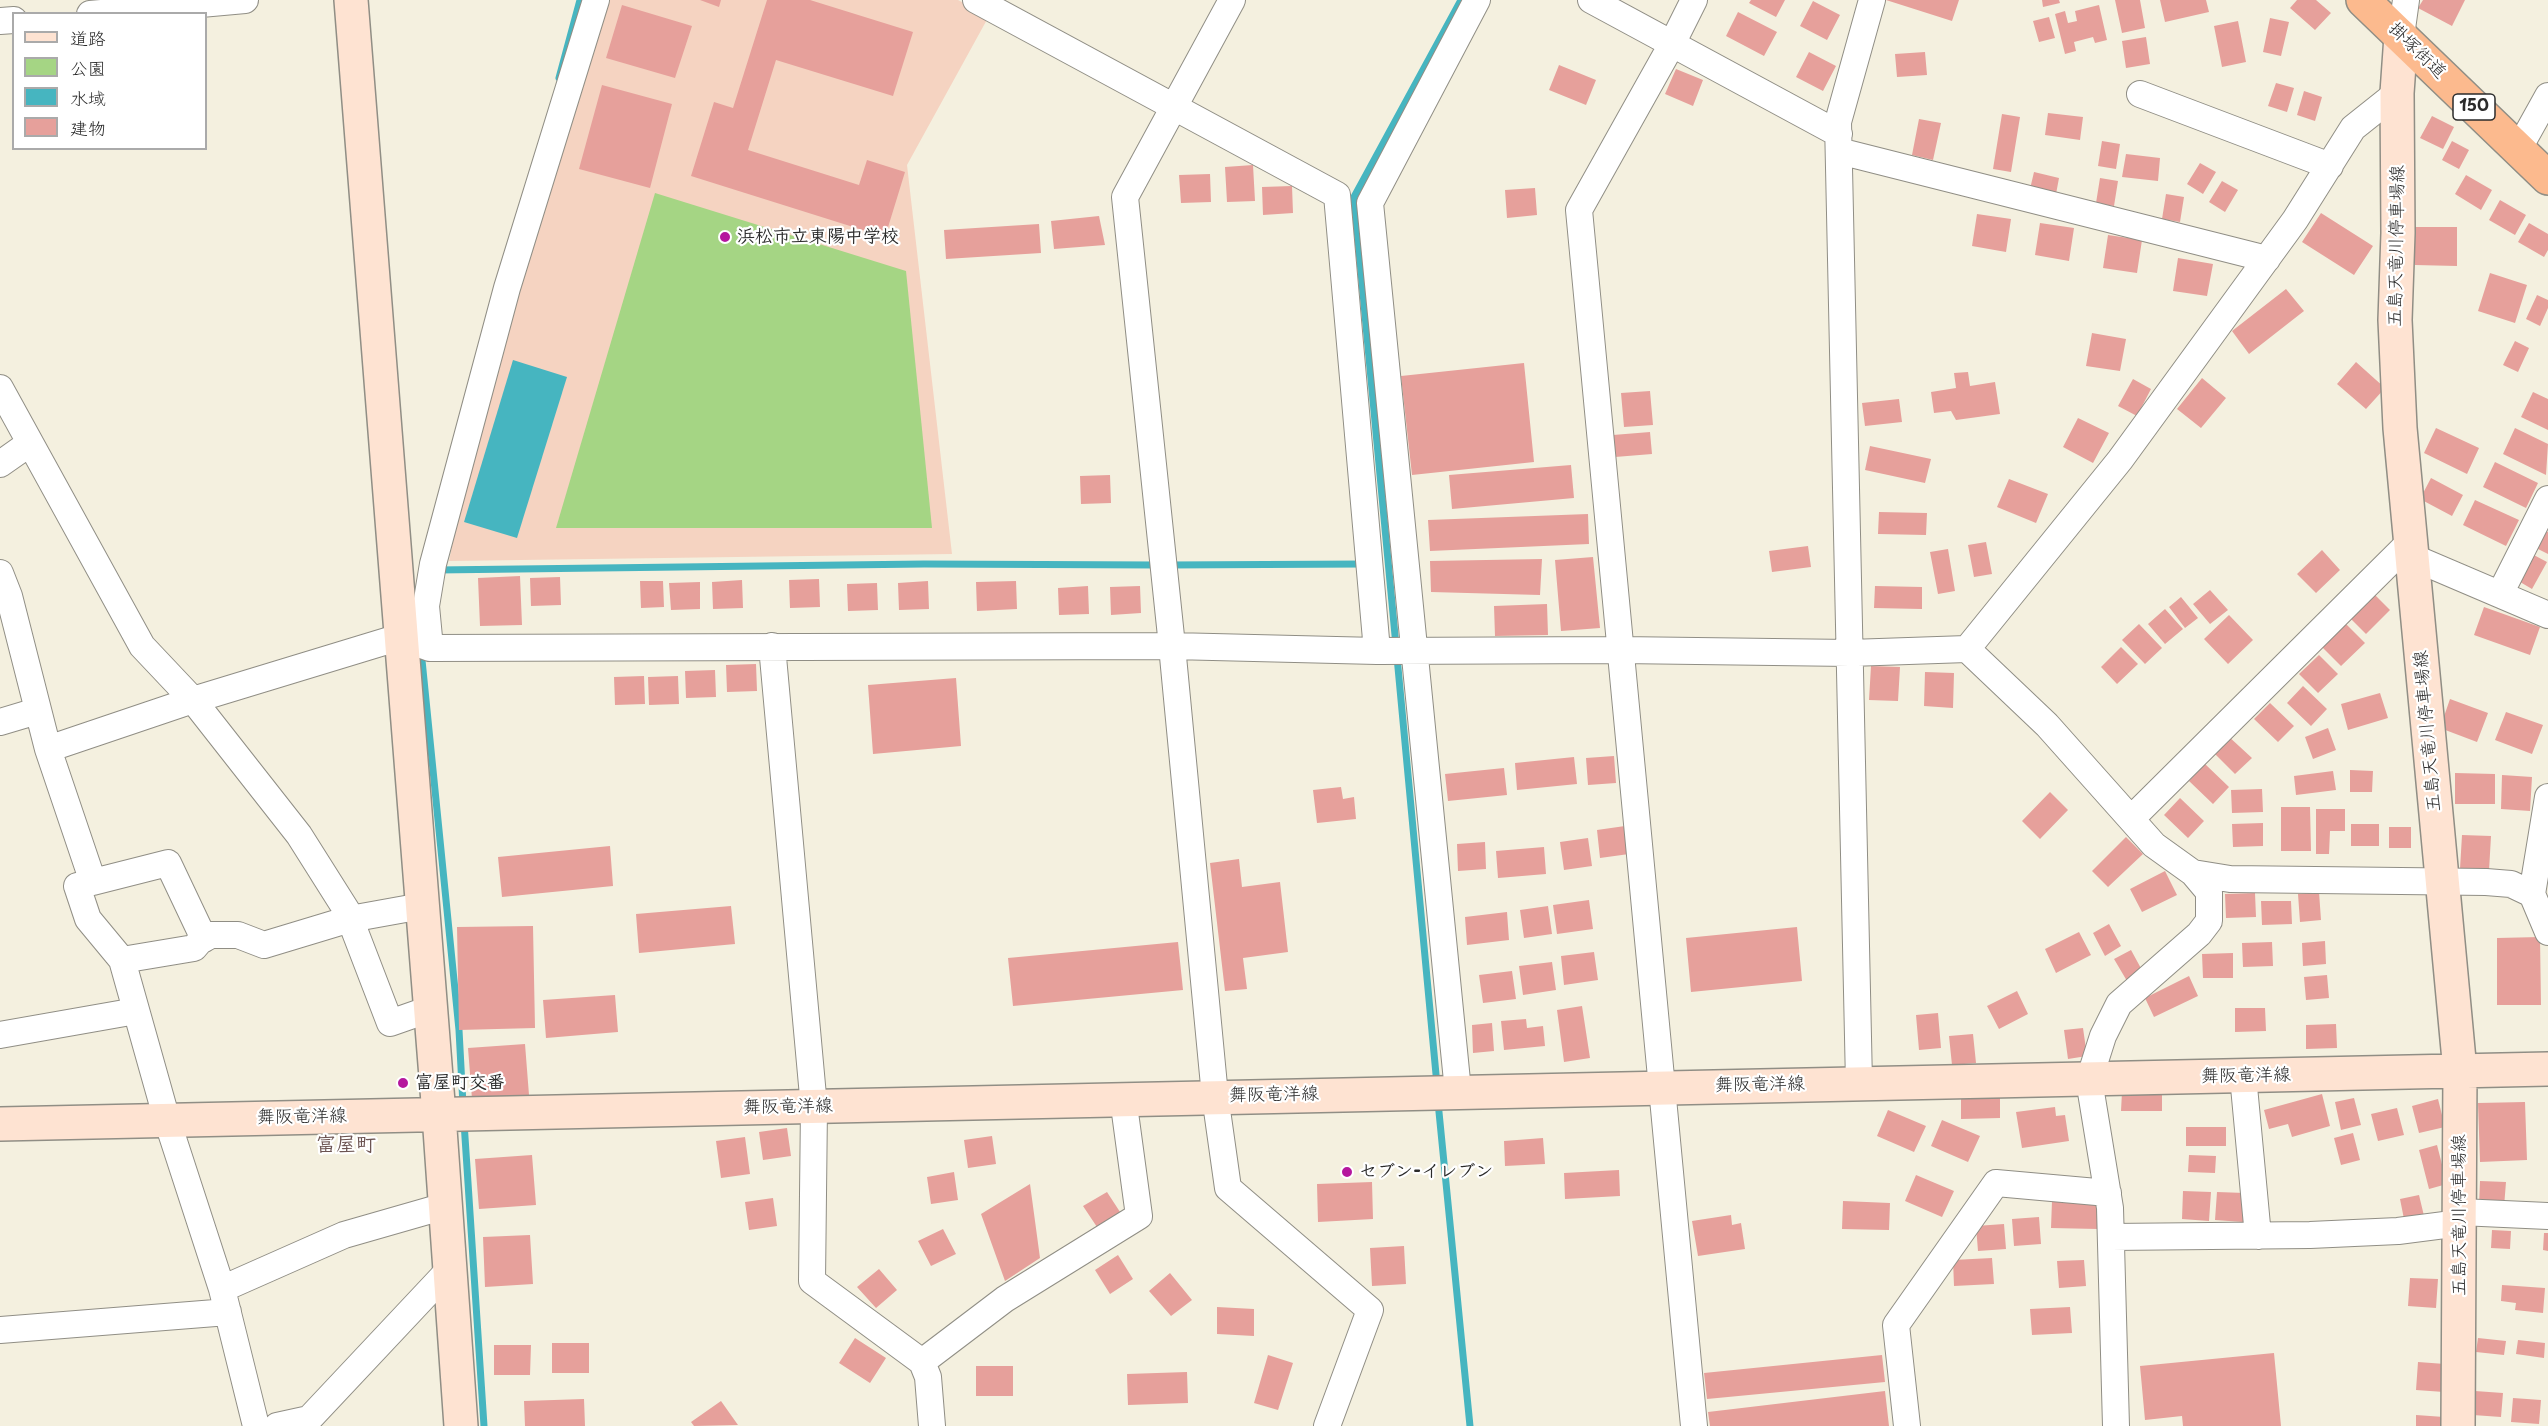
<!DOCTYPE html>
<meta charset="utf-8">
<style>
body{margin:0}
#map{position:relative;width:2548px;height:1426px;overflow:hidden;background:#f4f0df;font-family:"Playpen Sans","Klee One",sans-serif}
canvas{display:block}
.legend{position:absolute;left:12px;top:12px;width:195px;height:138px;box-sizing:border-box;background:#fff;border:2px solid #aaa;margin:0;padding:8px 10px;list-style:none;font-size:18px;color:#2b2b2b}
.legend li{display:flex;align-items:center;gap:12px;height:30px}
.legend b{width:30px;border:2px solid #aaa}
</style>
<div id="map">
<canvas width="2548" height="1426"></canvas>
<ul class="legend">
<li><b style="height:8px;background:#fee3d2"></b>道路</li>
<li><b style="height:16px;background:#a5d584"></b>公園</li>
<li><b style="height:16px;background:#46b5c0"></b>水域</li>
<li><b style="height:16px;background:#e6a09b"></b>建物</li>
</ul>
</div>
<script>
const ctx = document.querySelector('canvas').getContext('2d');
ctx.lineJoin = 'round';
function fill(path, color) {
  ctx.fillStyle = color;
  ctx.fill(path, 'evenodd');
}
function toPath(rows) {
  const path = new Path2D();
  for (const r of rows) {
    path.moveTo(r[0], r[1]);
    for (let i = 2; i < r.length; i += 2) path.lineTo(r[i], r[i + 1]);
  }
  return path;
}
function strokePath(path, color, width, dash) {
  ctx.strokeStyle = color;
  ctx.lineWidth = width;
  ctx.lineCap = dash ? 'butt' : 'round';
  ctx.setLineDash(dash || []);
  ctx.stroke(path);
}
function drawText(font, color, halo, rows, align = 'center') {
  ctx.font = font + ' "Playpen Sans","Klee One",sans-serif';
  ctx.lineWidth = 4.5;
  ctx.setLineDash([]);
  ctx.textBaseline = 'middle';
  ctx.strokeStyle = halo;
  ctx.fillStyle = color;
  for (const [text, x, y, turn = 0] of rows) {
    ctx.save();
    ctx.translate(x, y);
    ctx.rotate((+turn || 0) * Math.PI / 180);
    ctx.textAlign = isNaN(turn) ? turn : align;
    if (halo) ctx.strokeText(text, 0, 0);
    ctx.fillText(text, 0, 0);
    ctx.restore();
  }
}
fill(toPath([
 [610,0,958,0,989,16,907,165,952,554,449,561,469,461,512,309]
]), '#f5d3c1');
fill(toPath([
 [655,193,906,271,932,528,556,528]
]), '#a5d584');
fill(toPath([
 [513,360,567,377,517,538,464,522]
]), '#46b5c0');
strokePath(toPath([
 [559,78,580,0],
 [1168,565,1364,564],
 [437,570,924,564,1157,565],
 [1396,646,1354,197,1461,0],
 [421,650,459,1030,463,1105],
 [1397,657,1437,1085],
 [1438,1102,1470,1426],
 [464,1122,484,1426]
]), '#46b5c0', 7);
fill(toPath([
 [700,0,721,0,719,7],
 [767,0,810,0,913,32,893,96,776,60,748,150,859,185,867,160,905,172,885,237,691,176,714,102,733,108],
 [1751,0,1785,0,1776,17,1749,3],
 [1886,0,1959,0,1952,21],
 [2042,0,2059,0,2060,3,2043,7],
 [2115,0,2140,0,2145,28,2122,33],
 [2160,0,2206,0,2209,12,2165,22],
 [2297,0,2316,0,2331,13,2315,30,2290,8],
 [2423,0,2465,0,2452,26,2418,8],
 [1813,1,1840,15,1827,40,1800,26],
 [622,5,692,26,675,78,606,58],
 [2099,5,2107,40,2095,43,2093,37,2074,42,2076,51,2065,54,2055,14,2065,11,2068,23,2077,21,2075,11],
 [1738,12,1777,32,1764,56,1726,36],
 [2049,17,2055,38,2039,42,2033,21],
 [2270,18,2289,22,2281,56,2263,52],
 [2238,21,2246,62,2222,67,2214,26],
 [2146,37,2150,64,2126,68,2122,41],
 [1809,52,1836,66,1823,91,1796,77],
 [1925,52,1927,75,1897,77,1895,54],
 [1559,65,1596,80,1586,105,1549,90],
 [1676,69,1703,80,1693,106,1665,94],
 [2276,83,2294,88,2287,112,2268,106],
 [602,85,672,104,650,188,579,169],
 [2304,91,2322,97,2315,121,2297,115],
 [2048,113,2083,117,2080,140,2045,135],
 [2002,114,2020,117,2011,172,1993,169],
 [2432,116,2454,127,2443,149,2420,138],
 [1919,119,1941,123,1933,160,1912,155],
 [2102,141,2120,144,2116,169,2098,166],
 [2452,141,2469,150,2459,169,2442,160],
 [2126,154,2160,158,2158,181,2122,177],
 [2200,163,2216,172,2203,194,2187,184],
 [1253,165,1255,201,1227,202,1225,167],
 [2034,172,2059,178,2056,194,2030,189],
 [1210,174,1211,202,1181,203,1179,175],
 [2466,175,2492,190,2481,210,2455,194],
 [2100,178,2118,181,2114,206,2096,203],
 [2222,181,2238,190,2225,212,2209,202],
 [1292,186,1293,213,1263,215,1262,187],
 [1535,188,1537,215,1507,218,1505,190],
 [2166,194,2184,197,2180,222,2162,219],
 [2500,200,2526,215,2515,235,2489,220],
 [2321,213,2373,246,2354,275,2302,242],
 [1977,214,2011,219,2006,252,1972,246],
 [1099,216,1105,245,1054,249,1051,221],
 [2040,223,2074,228,2069,261,2035,255],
 [2529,223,2548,234,2548,250,2544,257,2518,242],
 [1039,224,1041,253,946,259,944,230],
 [2415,227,2457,227,2457,266,2415,265],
 [2108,235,2142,240,2137,273,2103,268],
 [2178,258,2213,264,2207,296,2173,291],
 [2490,273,2527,285,2515,323,2478,311],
 [2286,289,2304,311,2249,354,2232,331],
 [2537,295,2548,300,2548,308,2540,326,2526,319],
 [2092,333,2126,339,2120,371,2086,366],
 [2515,341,2529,348,2518,372,2503,365],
 [2356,362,2385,388,2366,409,2337,384],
 [1524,363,1534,462,1412,475,1401,376],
 [1968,372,1970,386,1995,382,2000,414,1956,420,1951,411,1934,413,1931,392,1956,388,1954,373],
 [2202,378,2226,398,2201,428,2177,409],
 [2133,379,2151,389,2137,416,2118,406],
 [1650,391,1653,425,1624,427,1621,393],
 [2533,392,2548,399,2548,430,2521,417],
 [1899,399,1902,422,1865,426,1862,403],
 [2078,418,2109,433,2093,463,2063,447],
 [2436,428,2479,448,2467,474,2424,453],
 [2515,428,2548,444,2546,475,2503,454],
 [1650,432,1652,454,1615,457,1613,435],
 [1870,446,1931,459,1925,483,1865,470],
 [2495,462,2538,483,2526,508,2483,487],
 [1571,465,1574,498,1452,509,1449,475],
 [1110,475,1111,503,1081,504,1080,476],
 [2431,478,2463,495,2452,516,2420,499],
 [2009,479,2048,494,2036,523,1997,507],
 [2475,500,2519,520,2506,546,2463,525],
 [1879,512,1927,513,1926,535,1878,534],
 [1588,514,1589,544,1430,551,1428,520],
 [2544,530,2548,532,2548,554,2536,548],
 [1986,542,1992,574,1974,577,1968,545],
 [1808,546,1811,567,1772,572,1769,551],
 [1948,549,1955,591,1938,594,1930,552],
 [2322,550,2340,570,2316,593,2297,574],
 [2530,553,2547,562,2532,589,2515,579],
 [1593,557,1600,628,1561,631,1555,560],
 [1542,559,1540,595,1431,592,1430,561],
 [520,576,522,625,480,626,478,578],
 [560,577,561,605,531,606,530,578],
 [819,579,820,607,790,608,789,580],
 [742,580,743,608,713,609,712,582],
 [640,581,663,581,664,607,641,608],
 [928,581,929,609,899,610,898,583],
 [1016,581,1017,609,977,611,976,582],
 [700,582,700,609,671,610,669,583],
 [877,583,878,610,848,611,847,584],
 [1088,586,1089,614,1059,615,1058,588],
 [1140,586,1141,613,1111,615,1110,587],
 [1875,586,1922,587,1922,609,1874,608],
 [2210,590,2228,610,2210,624,2193,604],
 [2371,591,2390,610,2366,634,2347,615],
 [2181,597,2198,618,2185,628,2169,607],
 [1547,604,1548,635,1495,636,1494,606],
 [2484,607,2540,627,2530,655,2474,635],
 [2165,609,2183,629,2165,644,2148,624],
 [2229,615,2253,640,2228,664,2204,639],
 [2139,624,2162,648,2145,664,2122,640],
 [2346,624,2365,643,2341,666,2322,647],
 [2121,647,2138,664,2117,684,2101,667],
 [2319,655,2338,674,2318,693,2299,674],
 [756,664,757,691,727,692,726,665],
 [1871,666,1900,667,1898,701,1869,700],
 [715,670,716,697,686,698,685,671],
 [1925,672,1954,673,1953,708,1924,706],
 [644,676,645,704,615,705,614,677],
 [678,676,679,704,649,705,648,677],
 [956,678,961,746,873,754,868,685],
 [2303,686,2327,709,2311,726,2287,703],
 [2380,693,2388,718,2348,730,2341,704],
 [2450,699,2488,713,2477,742,2440,728],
 [2270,703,2294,726,2278,742,2254,719],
 [2506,712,2543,725,2532,754,2495,740],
 [2328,728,2336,750,2313,759,2305,737],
 [2227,735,2252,758,2235,774,2212,751],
 [1614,756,1616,783,1588,785,1586,758],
 [1574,757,1577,784,1517,790,1515,763],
 [2205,764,2229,787,2213,804,2189,781],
 [1504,768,1507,795,1448,801,1445,774],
 [2350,770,2373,771,2372,792,2350,792],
 [2333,771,2336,790,2296,795,2294,776],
 [2455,773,2495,774,2495,804,2455,804],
 [2502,775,2532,777,2530,811,2501,809],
 [1341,787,1343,799,1354,797,1356,819,1317,823,1313,790],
 [2262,789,2263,812,2232,813,2231,790],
 [2050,792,2068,810,2040,839,2022,821],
 [2180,798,2204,821,2188,838,2164,815],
 [2281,807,2310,807,2311,851,2281,851],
 [2316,809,2345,809,2345,831,2330,831,2329,854,2316,854],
 [2263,823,2263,846,2233,847,2232,824],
 [2351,824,2379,824,2379,846,2351,846],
 [1625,826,1629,854,1600,858,1597,830],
 [2389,827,2411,827,2411,848,2389,848],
 [2462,835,2491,836,2489,871,2460,869],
 [2126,837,2143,854,2108,887,2092,871],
 [1588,838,1592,866,1564,870,1560,842],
 [1485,842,1486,869,1458,871,1457,844],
 [610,846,613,886,502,897,498,857],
 [1544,847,1546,874,1498,878,1496,851],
 [1239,859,1242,887,1280,882,1288,952,1243,958,1247,989,1225,991,1210,863],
 [2165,871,2177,895,2142,912,2130,889],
 [2319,892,2321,920,2300,922,2298,894],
 [2255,893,2256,917,2226,918,2225,894],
 [1589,900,1593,929,1557,934,1553,905],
 [2261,901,2291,901,2292,924,2262,925],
 [731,906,735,944,639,953,636,914],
 [1548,906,1552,934,1524,938,1520,910],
 [1507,912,1509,940,1467,945,1465,917],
 [2109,924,2121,946,2105,956,2093,933],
 [533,926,535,1028,459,1030,457,927],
 [1797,927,1802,981,1691,992,1686,938],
 [2079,932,2091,955,2056,973,2045,949],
 [2540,937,2541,1005,2497,1005,2497,938],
 [2325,941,2326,964,2303,966,2302,943],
 [1178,942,1183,990,1013,1006,1008,958],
 [2272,942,2273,966,2243,967,2242,943],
 [2131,950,2143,972,2127,981,2114,959],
 [1594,952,1598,980,1564,985,1561,956],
 [2233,953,2233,978,2203,978,2202,954],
 [1552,962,1556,990,1523,995,1519,966],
 [1512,971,1516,999,1483,1003,1479,975],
 [2327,975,2329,998,2306,1000,2304,977],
 [2189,976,2198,996,2154,1017,2145,998],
 [2017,991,2028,1014,1999,1029,1987,1006],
 [615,995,618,1032,546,1038,543,1000],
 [1582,1006,1590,1058,1564,1062,1557,1010],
 [2235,1008,2265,1008,2266,1031,2235,1032],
 [1938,1013,1941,1048,1919,1050,1916,1015],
 [1526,1019,1527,1028,1543,1026,1545,1046,1504,1050,1501,1021],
 [1492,1023,1494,1051,1473,1053,1472,1025],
 [2336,1024,2337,1048,2306,1049,2306,1025],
 [2083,1028,2087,1056,2068,1059,2064,1030],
 [1973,1034,1976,1063,1952,1065,1949,1036],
 [525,1044,529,1095,472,1099,468,1048],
 [2122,1092,2162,1092,2162,1111,2121,1111],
 [2322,1094,2330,1126,2292,1137,2288,1124,2269,1129,2264,1110],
 [1961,1097,2000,1097,2000,1118,1961,1119],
 [2354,1098,2361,1125,2341,1130,2335,1102],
 [2438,1099,2445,1127,2419,1133,2412,1106],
 [2525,1102,2527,1160,2480,1162,2478,1103],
 [2055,1107,2056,1116,2065,1115,2069,1141,2022,1148,2016,1112],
 [2397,1108,2404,1135,2378,1141,2371,1114],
 [1888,1110,1926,1126,1914,1152,1877,1136],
 [1942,1120,1980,1136,1968,1162,1931,1146],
 [2186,1127,2226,1127,2226,1146,2186,1146],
 [787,1128,791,1156,763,1160,759,1132],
 [2353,1133,2360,1160,2341,1165,2334,1138],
 [992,1136,996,1164,968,1168,964,1140],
 [745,1137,750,1174,721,1178,716,1141],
 [1543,1138,1545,1164,1505,1166,1504,1141],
 [2437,1145,2447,1184,2429,1189,2419,1150],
 [532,1155,536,1205,479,1209,475,1159],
 [2189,1155,2216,1156,2215,1173,2188,1172],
 [1619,1170,1620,1196,1565,1199,1564,1173],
 [954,1172,958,1200,931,1204,927,1177],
 [1916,1175,1954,1191,1942,1217,1905,1201],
 [2480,1181,2506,1182,2504,1207,2479,1206],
 [1372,1182,1373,1219,1318,1222,1317,1184],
 [1030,1184,1040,1258,1005,1281,981,1214],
 [2183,1191,2211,1192,2209,1221,2182,1219],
 [1107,1192,1122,1215,1099,1230,1083,1206],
 [2217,1192,2245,1193,2243,1222,2215,1220],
 [2419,1195,2425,1220,2405,1224,2400,1199],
 [773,1198,777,1226,749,1230,745,1202],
 [1843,1201,1890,1203,1889,1230,1842,1229],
 [2052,1201,2098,1202,2098,1229,2051,1228],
 [1731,1215,1732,1225,1741,1223,1745,1249,1698,1256,1692,1221],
 [2039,1217,2041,1244,2014,1246,2012,1219],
 [2004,1224,2006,1249,1978,1251,1976,1226],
 [943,1229,956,1254,931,1266,918,1241],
 [2492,1230,2511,1231,2510,1249,2491,1248],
 [2544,1233,2548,1233,2548,1251,2543,1250],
 [530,1235,533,1284,485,1287,483,1237],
 [1404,1246,1406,1284,1372,1286,1370,1248],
 [1118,1255,1133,1279,1110,1294,1095,1270],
 [1992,1258,1994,1284,1954,1286,1953,1260],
 [2084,1260,2086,1286,2059,1288,2057,1261],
 [879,1269,897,1290,876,1308,857,1287],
 [1170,1273,1192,1300,1171,1316,1149,1291],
 [2410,1278,2438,1279,2436,1308,2408,1306],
 [2502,1285,2545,1288,2543,1313,2515,1310,2516,1303,2501,1301],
 [1217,1307,1254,1309,1254,1336,1217,1334],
 [2070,1307,2072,1333,2032,1335,2030,1309],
 [855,1338,886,1358,870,1383,839,1363],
 [2478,1338,2506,1341,2504,1355,2476,1352],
 [2518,1340,2545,1343,2544,1358,2516,1354],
 [552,1343,589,1343,589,1373,552,1373],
 [494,1345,531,1345,530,1375,494,1375],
 [2274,1353,2281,1426,2183,1426,2182,1416,2145,1420,2140,1366],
 [1268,1355,1293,1363,1278,1410,1254,1403],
 [1882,1355,1885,1382,1707,1399,1704,1373],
 [2418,1362,2445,1364,2444,1392,2416,1390],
 [976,1366,1013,1366,1013,1396,976,1396],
 [1187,1372,1188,1403,1128,1405,1127,1374],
 [1885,1391,1889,1426,1710,1426,1708,1412],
 [2475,1391,2503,1393,2501,1417,2473,1415],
 [2513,1398,2541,1400,2539,1424,2511,1422],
 [584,1399,585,1426,525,1426,524,1401],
 [721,1401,738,1425,694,1426,691,1422],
 [2416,1415,2444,1417,2443,1426,2416,1426]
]), '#e6a09b');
const street = toPath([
 [976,0,1337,195,1377,651],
 [1232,0,1125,197,1172,646,1215,1096,1228,1188,1370,1310,1327,1426],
 [1591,0,1839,134],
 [90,14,245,0],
 [0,21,14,20],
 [2401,36,2406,0],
 [2140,94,2330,166],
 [2518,150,2548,96],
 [1839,151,2267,259],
 [0,388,142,646,193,700,299,835,347,911,390,1023,430,1009],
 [0,464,30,443],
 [2412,557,2548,615],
 [0,573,9,596,48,749,93,882,77,886,88,919,122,960,167,1120,222,1289,256,1426],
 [2500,594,2548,499],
 [772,646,814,1107,812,1281,922,1362,928,1377,932,1426],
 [430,648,426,606,433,564,507,288,596,0],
 [1967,649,2047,725,2154,845,2193,873,2230,879,2486,882,2511,884,2532,894],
 [0,722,37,711],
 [48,749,193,700,400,637,430,648,1172,646,1377,651,1620,650,1850,653,1967,649,2120,460,2295,220,2353,128,2397,93],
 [2548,797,2532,894,2548,932],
 [2131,819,2410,542],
 [93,882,168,863,204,939],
 [122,960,194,948,200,941,211,935,238,935,264,945,350,919,422,906],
 [0,1035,136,1011],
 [2243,1076,2258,1236],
 [1859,1083,1838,122,1872,0],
 [1458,1091,1370,203,1477,0],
 [2460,1212,2548,1216],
 [2111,1237,2310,1235,2398,1231,2460,1223],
 [222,1289,344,1235,445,1206],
 [0,1330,228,1312],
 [922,1362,1005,1299,1139,1216,1123,1098],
 [277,1426,309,1419,449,1270],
 [1694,1426,1579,210,1672,44,1694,0],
 [1907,1426,1896,1325,1996,1183,2108,1193],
 [2116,1426,2110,1208,2089,1080,2103,1036,2119,1004,2199,934,2209,921,2209,892,2193,873]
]);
const secondary = toPath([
 [351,0,439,1115,461,1426],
 [2401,36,2397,93,2398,233,2395,320,2400,428,2460,1071,2458,1426],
 [0,1124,2548,1069]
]);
const highway = toPath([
 [2363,0,2548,178]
]);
strokePath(street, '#908e85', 28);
strokePath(secondary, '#908e85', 36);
strokePath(highway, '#908e85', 36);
strokePath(street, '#fff', 26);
strokePath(secondary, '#fee3d2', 33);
strokePath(highway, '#fcba8e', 33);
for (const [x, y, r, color] of [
 [725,237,6,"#b5179e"],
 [403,1083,6,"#b5179e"],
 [1347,1172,6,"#b5179e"]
]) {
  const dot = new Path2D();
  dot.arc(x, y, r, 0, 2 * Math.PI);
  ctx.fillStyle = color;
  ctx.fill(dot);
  strokePath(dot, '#fff', 2);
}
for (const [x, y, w] of [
 [2474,107,42]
]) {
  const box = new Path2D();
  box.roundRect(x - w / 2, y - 13, w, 26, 4.5);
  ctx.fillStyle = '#fff';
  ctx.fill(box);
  strokePath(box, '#2b2b2b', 1.5);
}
drawText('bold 16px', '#2b2b2b', null, [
 ["150",2474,107]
]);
drawText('18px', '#2b2b2b', '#fff', [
 ["掛塚街道",2417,51,44],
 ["五島天竜川停車場線",2397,246,-89],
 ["五島天竜川停車場線",2428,731,-95],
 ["舞阪竜洋線",2246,1076,-1],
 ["舞阪竜洋線",1760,1085,-1],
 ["舞阪竜洋線",1274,1095,-1],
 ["舞阪竜洋線",788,1107,-1],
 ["舞阪竜洋線",302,1117,-1],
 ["五島天竜川停車場線",2460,1215,-90]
]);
drawText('bold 18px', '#2b2b2b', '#fff', [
 ["浜松市立東陽中学校",737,237],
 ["富屋町交番",415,1083],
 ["セブン-イレブン",1359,1172]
], 'left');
drawText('bold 20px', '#6c5452', '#fff', [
 ["富屋町",346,1145]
]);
</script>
